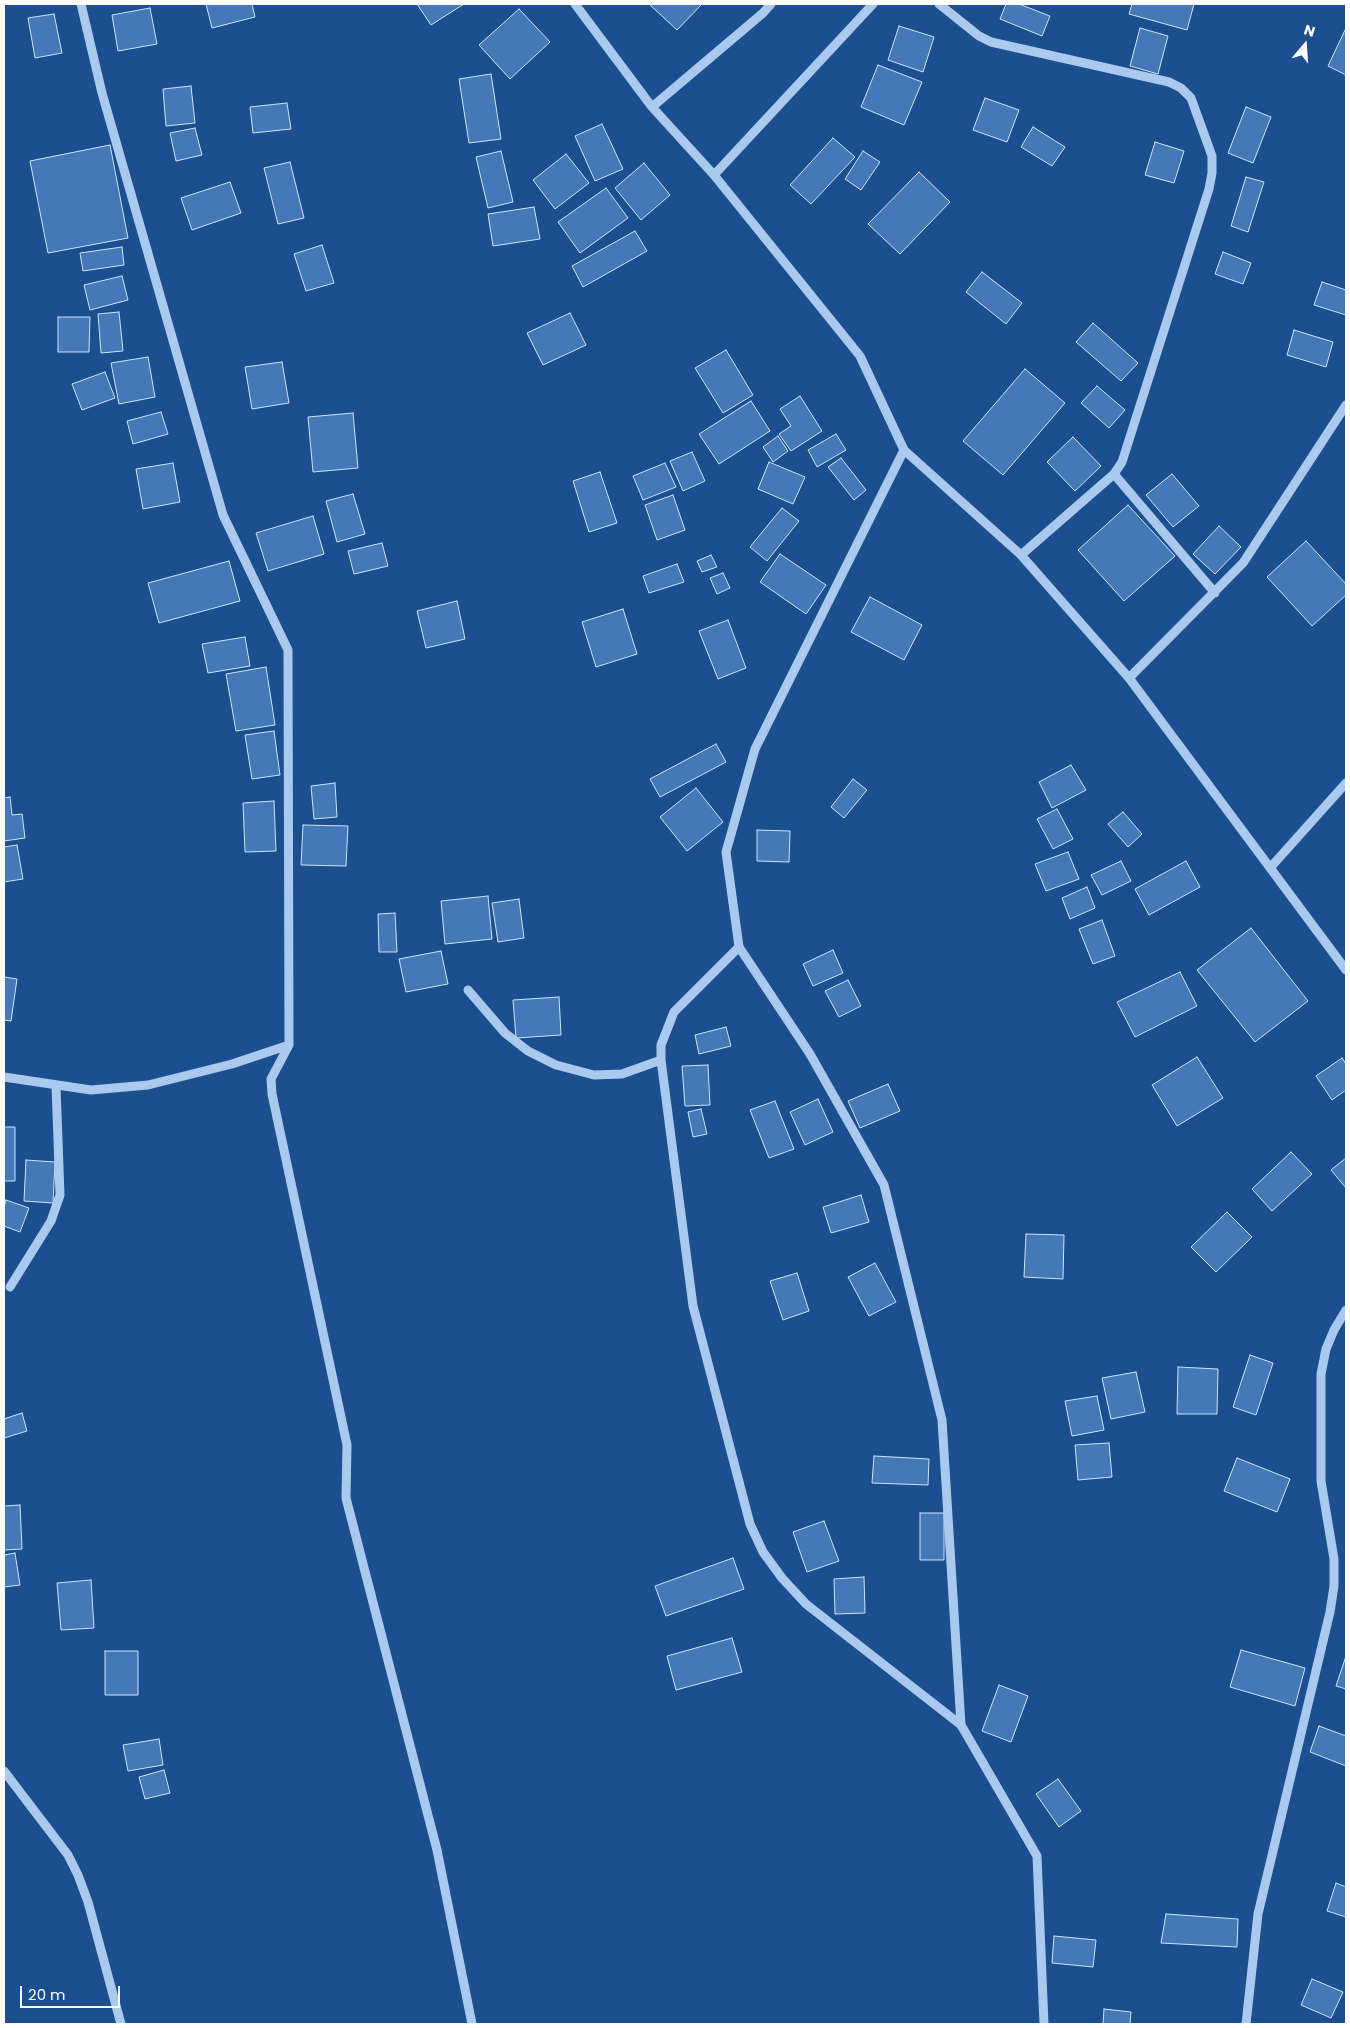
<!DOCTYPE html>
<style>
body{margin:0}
#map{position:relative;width:1350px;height:2028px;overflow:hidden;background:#1b4f8f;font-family:Poppins,sans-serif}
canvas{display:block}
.frame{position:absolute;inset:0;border:5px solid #fff;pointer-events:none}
.north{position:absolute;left:1280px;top:20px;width:50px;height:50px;-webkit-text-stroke:4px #1b4f8f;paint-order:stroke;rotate:18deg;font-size:14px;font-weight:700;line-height:20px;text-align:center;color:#fff}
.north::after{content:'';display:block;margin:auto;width:18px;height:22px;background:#fff;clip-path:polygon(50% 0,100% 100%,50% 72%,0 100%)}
.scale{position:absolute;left:20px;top:1986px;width:100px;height:22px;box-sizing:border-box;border:2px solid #fff;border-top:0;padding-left:6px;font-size:15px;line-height:18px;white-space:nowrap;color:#fff;-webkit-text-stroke:4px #1b4f8f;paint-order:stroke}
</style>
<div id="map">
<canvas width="1350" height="2028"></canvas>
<div class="frame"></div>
<div class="north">N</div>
<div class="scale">20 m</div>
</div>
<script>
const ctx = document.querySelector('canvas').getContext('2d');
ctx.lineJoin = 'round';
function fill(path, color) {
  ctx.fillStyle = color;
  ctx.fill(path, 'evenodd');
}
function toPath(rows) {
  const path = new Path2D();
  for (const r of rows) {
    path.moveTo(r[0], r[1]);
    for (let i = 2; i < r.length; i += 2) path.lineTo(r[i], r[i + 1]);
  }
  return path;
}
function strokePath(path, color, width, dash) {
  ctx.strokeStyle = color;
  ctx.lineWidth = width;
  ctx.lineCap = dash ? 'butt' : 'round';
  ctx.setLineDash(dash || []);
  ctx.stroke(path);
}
const building = toPath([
 [206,4,252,4,255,17,212,28,206,4],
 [417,4,464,4,431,25,417,4],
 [649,4,702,4,677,30,649,4],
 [1006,4,1019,4,1050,16,1042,36,1000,19,1006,4],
 [1132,4,1194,4,1187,30,1129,14,1132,4],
 [150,8,157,44,118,51,112,15,150,8],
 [519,9,550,42,510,79,479,45,519,9],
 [54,14,62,53,35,58,28,18,54,14],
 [899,26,934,37,923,72,888,60,899,26],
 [1140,28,1168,36,1158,74,1130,66,1140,28],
 [1346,28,1346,75,1328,66,1346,28],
 [878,65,922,82,904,125,861,107,878,65],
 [491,74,501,139,469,143,459,79,491,74],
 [191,86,195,123,166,126,163,89,191,86],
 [985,98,1019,110,1007,142,973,130,985,98],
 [287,103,291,129,253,133,250,107,287,103],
 [1246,107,1271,117,1253,163,1228,153,1246,107],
 [602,124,623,169,595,181,575,136,602,124],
 [1033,127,1065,147,1052,166,1021,147,1033,127],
 [195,128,202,155,176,161,170,133,195,128],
 [833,138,855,157,811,204,790,185,833,138],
 [1155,142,1184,151,1174,183,1145,175,1155,142],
 [110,145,128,238,48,253,30,161,110,145],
 [501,151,513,202,488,208,476,157,501,151],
 [863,151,880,162,861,190,845,179,863,151],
 [566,154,589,183,555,209,533,180,566,154],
 [290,162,304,218,278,224,264,168,290,162],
 [644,163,670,195,641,220,615,188,644,163],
 [919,172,950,202,900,254,868,224,919,172],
 [1246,177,1264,182,1248,232,1231,226,1246,177],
 [230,182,241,213,192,230,181,198,230,182],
 [606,188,628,218,580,253,558,222,606,188],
 [534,207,540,239,493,246,488,214,534,207],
 [635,231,647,251,583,287,572,266,635,231],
 [322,245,334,283,306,291,294,254,322,245],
 [122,247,124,265,83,271,80,253,122,247],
 [1223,252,1251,263,1243,284,1215,274,1223,252],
 [982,272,1022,303,1006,324,966,292,982,272],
 [122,276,128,300,90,310,84,285,122,276],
 [1322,282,1346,290,1346,315,1314,305,1322,282],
 [119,312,123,351,101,353,98,314,119,312],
 [570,313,586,345,543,365,527,333,570,313],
 [58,317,90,317,89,352,58,352,58,317],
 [1093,323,1138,363,1121,381,1076,342,1093,323],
 [1294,330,1333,342,1326,367,1287,355,1294,330],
 [726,350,753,395,723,413,695,368,726,350],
 [148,357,155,397,119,404,111,363,148,357],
 [282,362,289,403,252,409,245,367,282,362],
 [1025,369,1065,403,1003,475,963,441,1025,369],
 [105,372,115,398,82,410,72,384,105,372],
 [1097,386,1125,410,1109,428,1081,403,1097,386],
 [800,396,822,431,791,451,779,434,791,426,780,409,800,396],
 [751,401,770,431,719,464,699,434,751,401],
 [161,412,168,434,133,444,127,421,161,412],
 [353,413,358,468,313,472,308,417,353,413],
 [836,434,846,450,817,467,808,450,836,434],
 [778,436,788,451,773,462,763,447,778,436],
 [1073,437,1101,466,1075,491,1047,462,1073,437],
 [692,452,705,481,683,491,670,461,692,452],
 [841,458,866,490,854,500,828,467,841,458],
 [769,462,805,477,793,504,758,489,769,462],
 [173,463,180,502,143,509,136,469,173,463],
 [665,463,676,487,643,500,633,476,665,463],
 [600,472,617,523,589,532,573,481,600,472],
 [1172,474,1199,506,1173,527,1146,495,1172,474],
 [353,494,365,534,337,542,326,501,353,494],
 [673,495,685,530,657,540,645,505,673,495],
 [1128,505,1175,556,1124,601,1078,550,1128,505],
 [782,508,799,521,767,561,750,547,782,508],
 [313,516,324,554,268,571,256,533,313,516],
 [1219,526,1241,547,1215,574,1193,554,1219,526],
 [1306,541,1346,584,1346,595,1312,626,1267,577,1306,541],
 [382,543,388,566,354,574,348,551,382,543],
 [780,554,826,585,806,614,760,582,780,554],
 [711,555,717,567,702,572,697,561,711,555],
 [229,561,240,601,159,623,148,583,229,561],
 [677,564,684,582,649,593,643,576,677,564],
 [723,573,730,588,717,594,710,578,723,573],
 [870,597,922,625,904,660,851,632,870,597],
 [457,601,465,639,426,648,417,611,457,601],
 [623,609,637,654,596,667,582,622,623,609],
 [728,620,746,668,718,679,699,631,728,620],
 [245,637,250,666,208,673,202,644,245,637],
 [266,667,275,725,236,731,226,674,266,667],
 [274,731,280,775,252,779,245,735,274,731],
 [716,744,726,762,660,797,650,779,716,744],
 [1071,765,1086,790,1052,808,1039,782,1071,765],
 [853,779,867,790,844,818,831,807,853,779],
 [335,783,337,817,314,819,311,786,335,783],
 [696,788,723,822,687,851,660,817,696,788],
 [10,797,12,815,22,814,25,838,4,841,4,798,10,797],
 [274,801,276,851,245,852,243,803,274,801],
 [1057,809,1073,839,1053,849,1037,819,1057,809],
 [1123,812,1142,834,1128,847,1108,824,1123,812],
 [303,825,348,826,346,866,301,865,303,825],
 [757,830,790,831,789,862,757,861,757,830],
 [17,845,23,879,4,882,4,847,17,845],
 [1068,852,1079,879,1046,891,1035,864,1068,852],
 [1121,861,1131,881,1102,895,1091,875,1121,861],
 [1186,861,1200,887,1149,915,1135,889,1186,861],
 [1087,887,1095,908,1070,919,1062,898,1087,887],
 [488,896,492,939,445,944,441,901,488,896],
 [519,899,524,938,498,942,492,903,519,899],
 [395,913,397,952,379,952,378,914,395,913],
 [1102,920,1115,956,1093,964,1079,929,1102,920],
 [1251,928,1308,1001,1255,1042,1197,970,1251,928],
 [833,950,843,973,813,986,803,964,833,950],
 [441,951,448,984,406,992,399,959,441,951],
 [1180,972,1197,1006,1135,1037,1117,1002,1180,972],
 [4,977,17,979,11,1021,4,1020,4,977],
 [848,980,861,1006,839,1017,825,991,848,980],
 [559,997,561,1035,516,1038,513,1000,559,997],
 [726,1027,731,1046,699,1054,695,1035,726,1027],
 [1197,1057,1223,1098,1177,1126,1152,1085,1197,1057],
 [1342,1058,1346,1064,1346,1090,1332,1100,1316,1076,1342,1058],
 [708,1065,710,1105,685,1106,682,1066,708,1065],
 [888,1084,900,1111,860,1128,848,1101,888,1084],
 [818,1099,833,1132,805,1145,790,1112,818,1099],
 [775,1101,794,1149,769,1158,750,1110,775,1101],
 [701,1109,707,1134,693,1137,688,1112,701,1109],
 [4,1127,15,1127,15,1181,4,1181,4,1127],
 [1291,1152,1312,1174,1272,1211,1252,1189,1291,1152],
 [1346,1158,1346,1188,1331,1170,1346,1158],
 [26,1160,55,1162,53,1203,24,1201,26,1160],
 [861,1195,869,1222,831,1233,823,1207,861,1195],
 [6,1200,29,1208,20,1232,4,1226,4,1207,6,1200],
 [1227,1212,1252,1237,1216,1272,1191,1247,1227,1212],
 [1026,1234,1064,1235,1063,1279,1024,1277,1026,1234],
 [875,1263,896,1302,869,1316,848,1277,875,1263],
 [797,1273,809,1311,783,1320,770,1281,797,1273],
 [1250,1355,1273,1363,1256,1415,1233,1407,1250,1355],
 [1178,1367,1218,1369,1217,1414,1177,1414,1178,1367],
 [1136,1372,1145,1412,1111,1419,1102,1378,1136,1372],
 [1097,1396,1104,1430,1072,1436,1065,1401,1097,1396],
 [22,1413,27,1431,4,1438,4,1419,22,1413],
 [1109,1443,1112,1477,1078,1480,1075,1445,1109,1443],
 [874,1456,929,1459,928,1485,872,1483,874,1456],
 [1237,1458,1290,1479,1277,1512,1224,1491,1237,1458],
 [20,1505,22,1549,4,1550,4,1506,20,1505],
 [920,1513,944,1513,944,1560,920,1560,920,1513],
 [824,1521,839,1561,807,1572,793,1532,824,1521],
 [15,1553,20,1585,4,1587,4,1555,15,1553],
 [733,1558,744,1589,666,1616,655,1586,733,1558],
 [864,1577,865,1613,835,1614,834,1579,864,1577],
 [91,1580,94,1628,61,1630,57,1583,91,1580],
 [732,1638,742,1672,676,1690,667,1656,732,1638],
 [1241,1650,1305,1668,1295,1706,1230,1687,1241,1650],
 [105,1651,138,1651,138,1695,105,1695,105,1651],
 [1346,1656,1346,1689,1336,1686,1346,1656],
 [999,1685,1028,1696,1011,1742,982,1731,999,1685],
 [1319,1726,1346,1736,1346,1766,1310,1752,1319,1726],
 [159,1739,163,1765,128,1771,123,1745,159,1739],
 [164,1770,170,1793,145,1799,139,1777,164,1770],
 [1058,1779,1081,1811,1059,1827,1036,1794,1058,1779],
 [1336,1883,1346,1887,1346,1917,1327,1911,1336,1883],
 [1166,1914,1238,1919,1237,1947,1161,1943,1166,1914],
 [1054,1936,1096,1940,1093,1967,1052,1963,1054,1936],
 [1312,1979,1343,1992,1331,2018,1301,2005,1312,1979],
 [1104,2009,1131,2012,1130,2024,1103,2024,1104,2009]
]);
fill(building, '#4478b7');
strokePath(building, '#cfe3fa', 1);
strokePath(toPath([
 [81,4,102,93,223,515,288,650,289,1045,271,1079,272,1094,347,1445,346,1498,437,1850,472,2024],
 [575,4,652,107,714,175,860,356,904,450,1021,555,1129,678,1346,970],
 [939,4,979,36,991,42,1169,82,1181,88,1191,98,1212,156,1212,173,1209,189,1122,462,1114,474,1021,555],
 [652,107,763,13,771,4],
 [714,175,873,4],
 [904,450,755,749,726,852,739,947,810,1054,884,1185,942,1420,961,1725,1037,1856,1044,2024],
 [1114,474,1215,593],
 [1129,678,1243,563,1346,405],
 [1270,868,1346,783],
 [739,947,674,1012,661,1045,661,1060,693,1306,750,1524,763,1552,782,1578,806,1604,961,1725],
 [468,990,505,1033,528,1051,556,1065,594,1075,622,1074,661,1060],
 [4,1077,91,1090,148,1085,232,1064,289,1045],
 [10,1287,51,1221,60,1195,56,1086],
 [4,1771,68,1855,78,1875,88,1902,121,2024],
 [1246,2024,1258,1914,1330,1612,1334,1586,1334,1559,1321,1481,1321,1374,1326,1349,1334,1330,1346,1310]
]), '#a9c9ee', 9);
</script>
